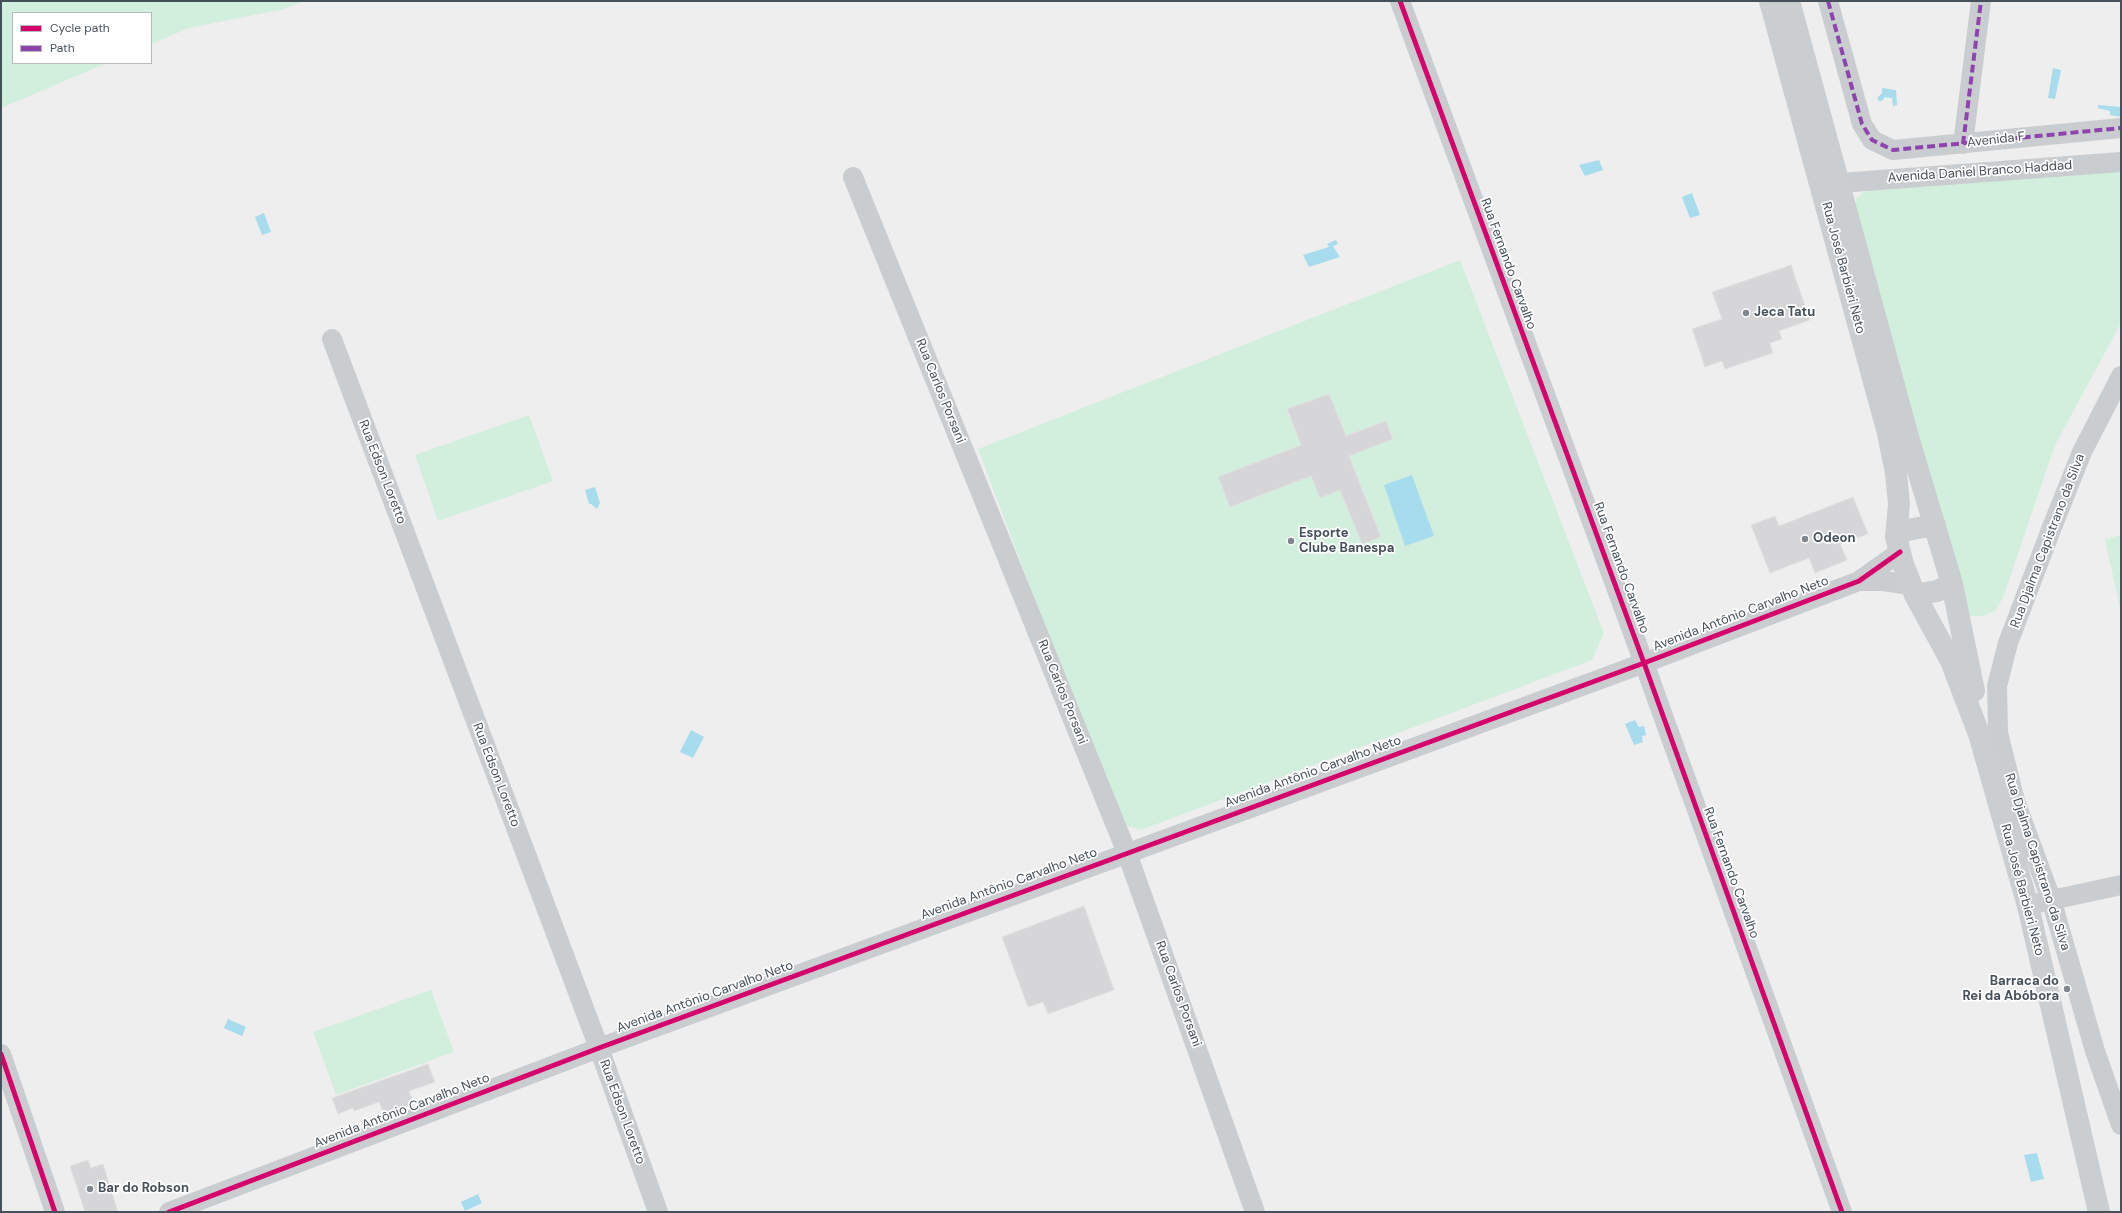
<!DOCTYPE html>
<meta charset="utf-8">
<style>
body{margin:0}
#map{position:relative;width:2122px;height:1213px;overflow:hidden;background:#efeeee;font-family:"DM Sans",sans-serif}
canvas{display:block}
.frame{position:absolute;inset:0;border:2px solid #45505b;pointer-events:none}
.legend{position:absolute;left:12px;top:12px;width:140px;height:52px;box-sizing:border-box;background:#fff;border:1px solid #b5b9bd;margin:0;padding:5px 7px;list-style:none;font-size:12px;color:#45505b}
.legend li{display:flex;align-items:center;gap:8px;height:20px}
.legend b{width:20px;border:1px solid #b5b9bd}
</style>
<div id="map">
<canvas width="2122" height="1213"></canvas>
<div class="frame"></div>
<ul class="legend">
<li><b style="height:5px;background:#d6006c"></b>Cycle path</li>
<li><b style="height:5px;background:#8e44ad"></b>Path</li>
</ul>
</div>
<script>
const ctx = document.querySelector('canvas').getContext('2d');
ctx.lineJoin = 'round';
function fill(path, color) {
  ctx.fillStyle = color;
  ctx.fill(path, 'evenodd');
}
function toPath(rows) {
  const path = new Path2D();
  for (const r of rows) {
    path.moveTo(r[0], r[1]);
    for (let i = 2; i < r.length; i += 2) path.lineTo(r[i], r[i + 1]);
  }
  return path;
}
function strokePath(path, color, width, dash) {
  ctx.strokeStyle = color;
  ctx.lineWidth = width;
  ctx.lineCap = dash ? 'butt' : 'round';
  ctx.setLineDash(dash || []);
  ctx.stroke(path);
}
function drawText(font, color, halo, rows, align = 'center') {
  ctx.font = font + ' "DM Sans",sans-serif';
  ctx.lineWidth = 3.5;
  ctx.setLineDash([]);
  ctx.textBaseline = 'middle';
  ctx.strokeStyle = halo;
  ctx.fillStyle = color;
  for (const [text, x, y, turn = 0] of rows) {
    ctx.save();
    ctx.translate(x, y);
    ctx.rotate((+turn || 0) * Math.PI / 180);
    ctx.textAlign = isNaN(turn) ? turn : align;
    if (halo) ctx.strokeText(text, 0, 0);
    ctx.fillText(text, 0, 0);
    ctx.restore();
  }
}
fill(toPath([
 [1,1,303,1,285,9,189,28,151,44,151,13,13,13,13,63,107,63,1,108],
 [2121,171,2121,323,2055,445,2003,598,1995,611,1983,616,1970,616,1855,211,1856,198,1866,191],
 [1460,260,1604,633,1592,660,1141,830,1119,823,978,449],
 [529,415,553,481,438,521,415,455],
 [2121,535,2121,613,2105,539],
 [431,990,454,1052,336,1095,313,1032]
]), '#d2efde');
fill(toPath([
 [2053,68,2061,70,2055,99,2048,98],
 [1882,88,1896,90,1897,105,1893,106,1892,98,1885,97,1882,101,1879,101,1877,98,1882,93],
 [2098,105,2121,107,2121,117,2110,115,2110,111,2098,108],
 [1599,160,1603,170,1585,176,1579,165],
 [1692,193,1700,215,1690,218,1682,197],
 [264,213,271,232,262,235,255,217],
 [1336,240,1338,244,1333,246,1340,257,1309,267,1303,255,1329,247,1327,244],
 [1412,475,1434,536,1405,546,1384,485],
 [595,487,600,503,597,509,591,504,589,504,585,490],
 [1635,720,1639,727,1644,726,1646,735,1642,736,1643,742,1634,745,1625,724],
 [691,730,704,737,693,758,680,752],
 [228,1019,246,1027,242,1036,224,1028],
 [2037,1153,2044,1179,2031,1182,2024,1155],
 [478,1194,482,1203,465,1211,461,1202]
]), '#a6dced');
const building = toPath([
 [1791,265,1810,320,1779,331,1782,339,1770,343,1773,353,1725,369,1722,361,1705,367,1692,329,1722,319,1712,292,1791,265],
 [1329,394,1346,436,1386,421,1393,439,1349,456,1381,537,1362,544,1340,490,1320,498,1311,476,1230,507,1218,477,1301,445,1287,409,1329,394],
 [1853,497,1868,534,1840,544,1847,560,1815,573,1809,558,1770,573,1751,525,1775,516,1779,526,1853,497],
 [1084,906,1114,990,1048,1014,1043,1002,1028,1007,1002,937,1084,906],
 [428,1064,435,1082,409,1091,414,1104,384,1114,379,1102,354,1111,353,1108,338,1114,332,1098,428,1064],
 [88,1160,91,1168,103,1164,118,1212,85,1212,70,1166,88,1160]
]);
fill(building, '#d6d6d8');
strokePath(building, '#e0e0e1', 1);
strokePath(toPath([
 [1400,1,1644,663,1842,1212],
 [1828,1,1862,124,1872,140,1893,150,2121,128],
 [1963,144,1981,1],
 [853,177,1127,853,1255,1212],
 [1840,183,2121,162],
 [332,339,599,1048,658,1212],
 [2121,376,2082,452,2052,527,2008,643,1997,686,1998,733,2015,801,2051,899,2095,1051,2121,1125],
 [1859,581,1883,581,1910,585],
 [2038,903,2121,885],
 [1,1054,55,1212],
 [169,1212,599,1048,1644,663,1859,581,1900,552]
]), '#cacdcf', 20);
strokePath(toPath([
 [1770,1,1888,433,1896,473,1899,504,1896,537,1903,564,1915,595,1951,661,1979,734,2028,906,2099,1212],
 [1789,1,1908,437,1952,584,1974,691],
 [1896,537,1907,530,1935,525],
 [1915,595,1937,591,1952,584]
]), '#cbced1', 22);
strokePath(toPath([
 [1828,1,1862,124,1872,140,1893,150,2121,128],
 [1963,144,1981,1]
]), '#8e44ad', 4, [8, 4]);
strokePath(toPath([
 [1400,1,1644,663,1842,1212],
 [1,1054,55,1212],
 [169,1212,599,1048,1644,663,1859,581,1900,552]
]), '#d6006c', 5);
for (const [x, y, r, color] of [
 [1746,313,4,"#80878e"],
 [1805,539,4,"#80878e"],
 [1291,541,4,"#80878e"],
 [2067,989,4,"#80878e"],
 [90,1189,4,"#80878e"]
]) {
  const dot = new Path2D();
  dot.arc(x, y, r, 0, 2 * Math.PI);
  ctx.fillStyle = color;
  ctx.fill(dot);
  strokePath(dot, '#fff', 1.5);
}
drawText('13px', '#45505b', '#fff', [
 ["Avenida F",1996,140,-6],
 ["Avenida Daniel Branco Haddad",1980,172,-4],
 ["Rua Fernando Carvalho",1508,264,70],
 ["Rua José Barbieri Neto",1843,268,75],
 ["Rua Carlos Porsani",940,391,68],
 ["Rua Edson Loretto",382,472,69],
 ["Rua Djalma Capistrano da Silva",2048,541,-69],
 ["Rua Fernando Carvalho",1621,568,70],
 ["Avenida Antônio Carvalho Neto",1741,614,-21],
 ["Rua Carlos Porsani",1062,692,68],
 ["Avenida Antônio Carvalho Neto",1313,772,-20],
 ["Rua Edson Loretto",496,775,69],
 ["Rua Djalma Capistrano da Silva",2037,862,72],
 ["Rua Fernando Carvalho",1731,873,70],
 ["Avenida Antônio Carvalho Neto",1009,884,-20],
 ["Rua José Barbieri Neto",2022,890,75],
 ["Rua Carlos Porsani",1178,994,70],
 ["Avenida Antônio Carvalho Neto",705,997,-20],
 ["Avenida Antônio Carvalho Neto",402,1111,-21],
 ["Rua Edson Loretto",622,1112,70]
]);
drawText('bold 13px', '#45505b', '#fff', [
 ["Jeca Tatu",1754,313],
 ["Esporte",1299,534],
 ["Clube Banespa",1299,549],
 ["Odeon",1813,539],
 ["Barraca do",2059,982,"right"],
 ["Rei da Abóbora",2059,997,"right"],
 ["Bar do Robson",98,1189]
], 'left');
</script>
